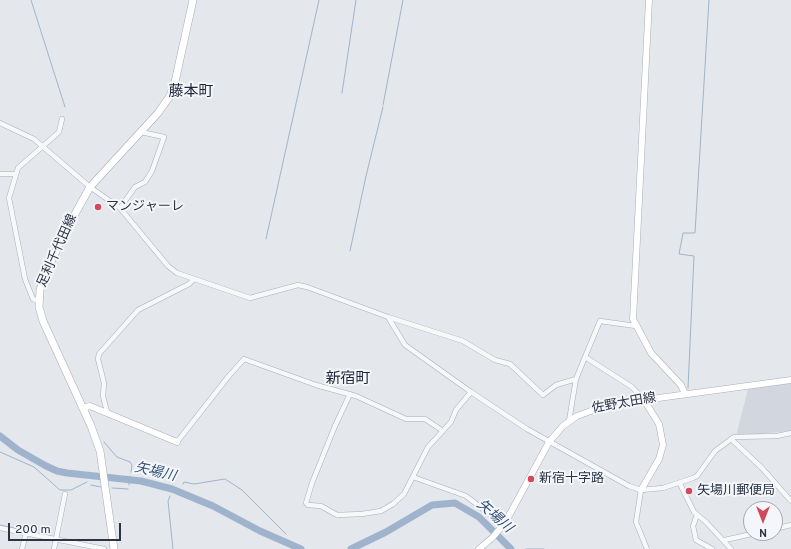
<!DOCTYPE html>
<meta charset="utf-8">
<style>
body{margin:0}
#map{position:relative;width:791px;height:549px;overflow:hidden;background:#e4e7ec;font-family:Overpass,sans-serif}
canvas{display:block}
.north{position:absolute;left:743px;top:501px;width:40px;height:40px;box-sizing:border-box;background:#f4f6f9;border:1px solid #a4a8b1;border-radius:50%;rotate:180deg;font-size:11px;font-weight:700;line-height:16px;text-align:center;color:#2b3445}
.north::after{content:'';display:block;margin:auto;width:14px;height:18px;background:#d1495b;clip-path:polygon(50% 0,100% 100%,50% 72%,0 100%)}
.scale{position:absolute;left:8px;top:523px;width:113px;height:18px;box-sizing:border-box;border:2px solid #2b3445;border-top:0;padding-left:5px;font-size:12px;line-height:14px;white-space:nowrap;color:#2b3445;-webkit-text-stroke:3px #f4f6f9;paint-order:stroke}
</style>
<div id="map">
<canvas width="791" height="549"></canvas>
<div class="north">N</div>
<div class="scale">200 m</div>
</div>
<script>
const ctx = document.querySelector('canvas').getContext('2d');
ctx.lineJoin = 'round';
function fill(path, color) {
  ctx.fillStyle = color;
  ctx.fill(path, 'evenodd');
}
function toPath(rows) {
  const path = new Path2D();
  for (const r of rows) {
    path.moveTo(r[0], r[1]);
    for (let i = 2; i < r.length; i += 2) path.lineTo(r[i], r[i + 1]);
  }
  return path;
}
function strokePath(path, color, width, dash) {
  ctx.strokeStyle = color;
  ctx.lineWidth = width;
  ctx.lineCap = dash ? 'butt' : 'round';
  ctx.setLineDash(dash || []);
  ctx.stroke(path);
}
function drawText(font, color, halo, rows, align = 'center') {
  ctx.font = font + ' Overpass,"Noto Sans JP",sans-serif';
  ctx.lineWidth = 4;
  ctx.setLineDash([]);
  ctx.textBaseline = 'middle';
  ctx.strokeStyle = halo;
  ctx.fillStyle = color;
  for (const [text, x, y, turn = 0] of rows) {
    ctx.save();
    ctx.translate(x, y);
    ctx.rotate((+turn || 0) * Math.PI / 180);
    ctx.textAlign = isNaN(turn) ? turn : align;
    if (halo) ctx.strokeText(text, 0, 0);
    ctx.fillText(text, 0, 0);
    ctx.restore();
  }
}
fill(toPath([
 [791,383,791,431,736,436,748,389]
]), '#d2d6de');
strokePath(toPath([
 [31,0,65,107],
 [342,93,356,0],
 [383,105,403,0],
 [266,239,319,0],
 [350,251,366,176,383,107],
 [688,388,694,256,679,254,683,233,695,233,709,0],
 [104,442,117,457,130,462,132,465,131,472],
 [0,452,34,467,60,490,71,490,87,482],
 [183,484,184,482,194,484,225,479,242,490,286,534],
 [91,485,101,487],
 [129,485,130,476],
 [112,488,128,489],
 [171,492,172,489],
 [180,492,181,490],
 [170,496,168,501,173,549],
 [0,525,32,532],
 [526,549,544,549]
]), '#9fb4cc', 1);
strokePath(toPath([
 [0,436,18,450,46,466,57,471,67,473,141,481,172,489,213,506,260,531,301,549],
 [351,549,386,532,432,505,455,503,479,517,511,549]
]), '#9fb4cc', 7);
const street = toPath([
 [0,123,34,139,90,187,120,208,168,266,177,273,250,298,298,285,307,287,388,317,463,341,495,360,510,364,543,395,556,385,576,379],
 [0,174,15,174],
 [120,208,135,187,145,182,152,171,164,137,141,132],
 [39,301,33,299,25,279,9,198,18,168,59,132,62,119],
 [388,317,405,345,471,392,527,429,629,486,641,490,663,488,693,478,697,476,715,451,734,437,777,436,791,433],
 [636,326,600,321,585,357,632,387,644,400],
 [350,394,335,426,312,483,306,503,308,505,321,506,337,515,362,514,381,511,393,504,404,494,428,447,451,422,456,410,471,392],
 [107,412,103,396,104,383,98,359,99,354,138,310,189,284,194,279],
 [569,421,576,379,585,357],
 [731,439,762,468,791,501],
 [177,442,228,377,244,359,316,385,356,396,406,419,425,419,443,431],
 [413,477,466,496,492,516,505,523],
 [680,484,694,512,706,522,731,549],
 [641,490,636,522,647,549],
 [697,515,693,526,696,540,712,549],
 [0,528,104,549],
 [775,529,791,525],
 [725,540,756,533],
 [22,549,26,533],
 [54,549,65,494]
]);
const secondary = toPath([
 [649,0,633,319,651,353,681,385,685,394],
 [83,408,90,406,177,442],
 [641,490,659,459,663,445,659,424,644,400],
 [479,549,492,538,505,523,549,442,563,426,577,416,607,405,791,380]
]);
const primary = toPath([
 [114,549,100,451,91,426,43,321,39,307,40,290,44,277,65,232,90,187,158,113,170,96,175,82,193,0]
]);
strokePath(street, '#a9aeb7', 5.5);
strokePath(secondary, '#a9aeb7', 7);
strokePath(primary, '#a3abb8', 8);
strokePath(street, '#f7f8fa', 4.5);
strokePath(secondary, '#fff', 6);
strokePath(primary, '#fff', 7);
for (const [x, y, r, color] of [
 [98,207,4,"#d1495b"],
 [531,479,4,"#d1495b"],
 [689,491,4,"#d1495b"]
]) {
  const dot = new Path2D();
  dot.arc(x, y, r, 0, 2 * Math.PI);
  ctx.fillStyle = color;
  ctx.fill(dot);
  strokePath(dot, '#f4f6f9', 1.5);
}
drawText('13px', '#2b3445', '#f4f6f9', [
 ["マンジャーレ",106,207],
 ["新宿十字路",539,479],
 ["矢場川郵便局",697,491]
], 'left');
drawText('13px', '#2b3445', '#f4f6f9', [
 ["足利千代田線",58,251,-66],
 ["佐野太田線",624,404,-10]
]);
drawText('italic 14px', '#34527a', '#f4f6f9', [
 ["矢場川",155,473,13],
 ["矢場川",494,517,41]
]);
drawText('15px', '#1d2536', '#f4f6f9', [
 ["藤本町",191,93],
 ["新宿町",348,380]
]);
</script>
